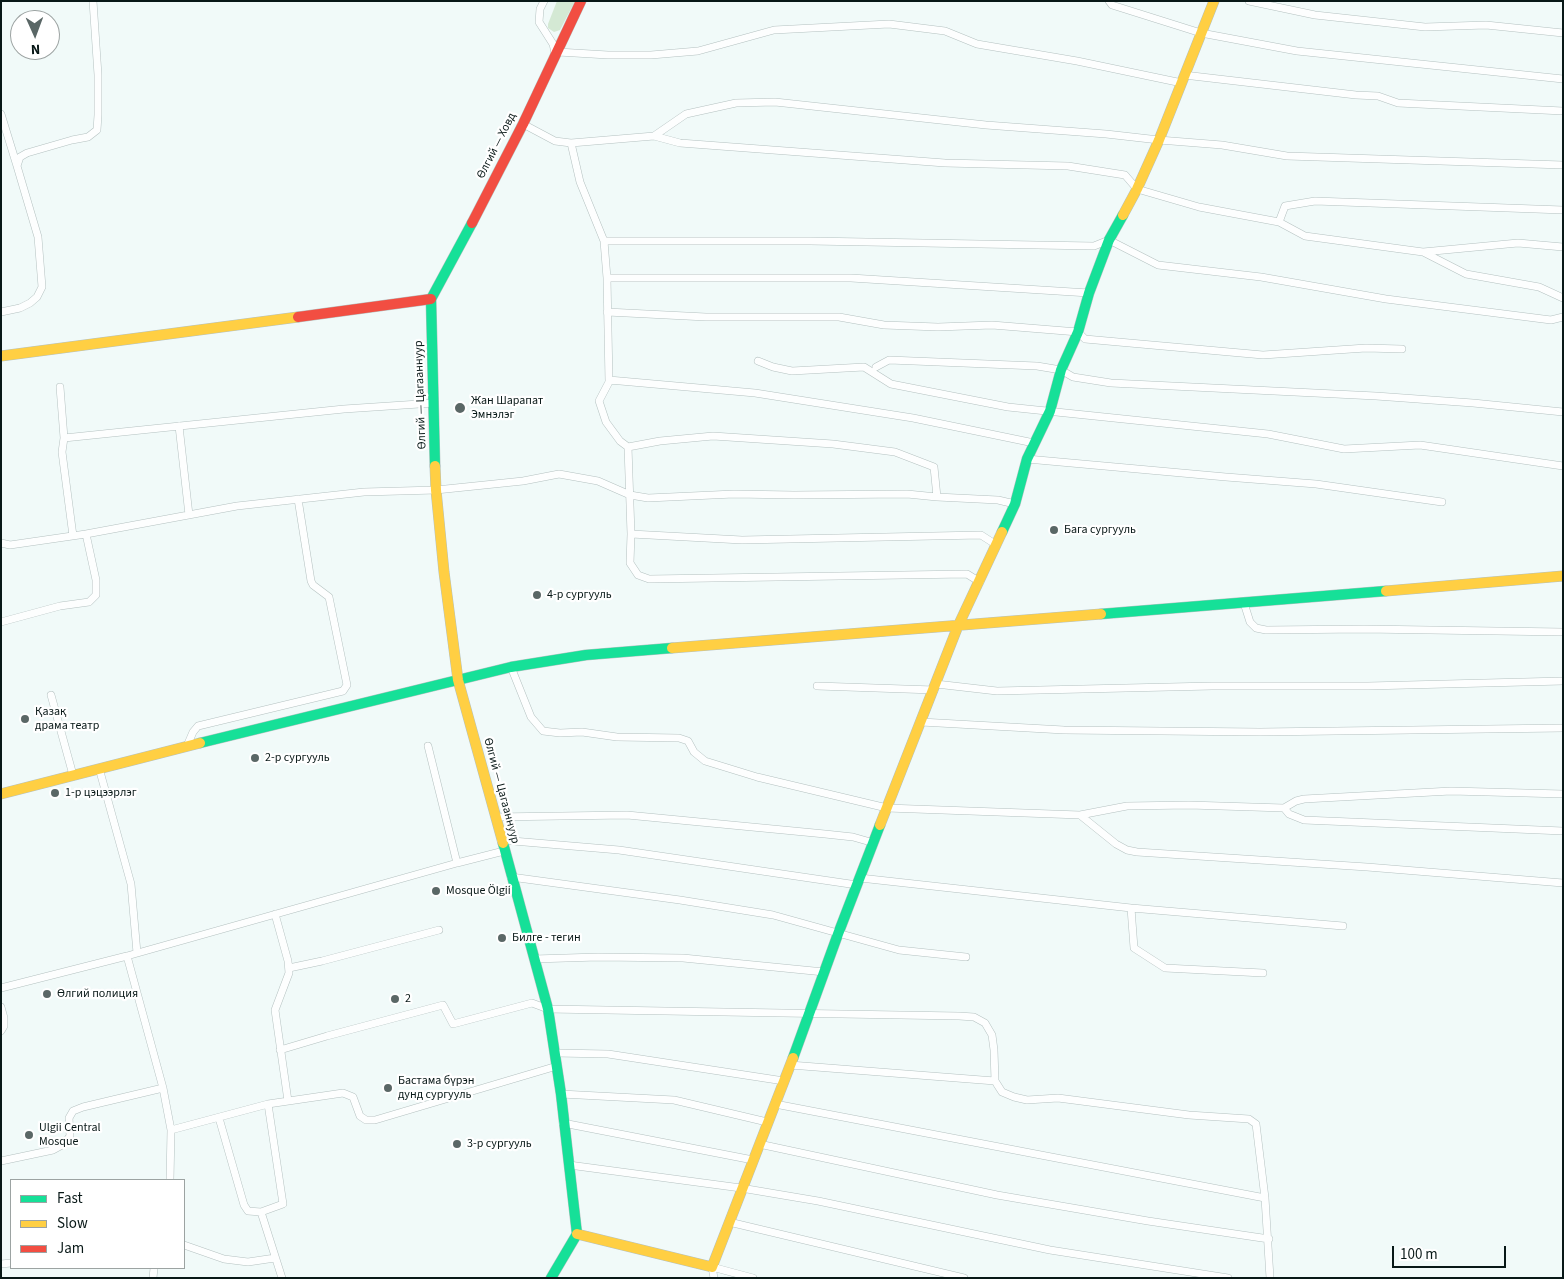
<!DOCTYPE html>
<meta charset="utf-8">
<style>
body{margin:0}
#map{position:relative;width:1564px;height:1279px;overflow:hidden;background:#f1faf9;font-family:"Source Sans 3",sans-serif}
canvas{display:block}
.frame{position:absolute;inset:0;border:2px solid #081817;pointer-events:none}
.legend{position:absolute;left:10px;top:1179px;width:175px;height:90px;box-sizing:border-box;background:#fff;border:1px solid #9ca3a2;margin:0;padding:6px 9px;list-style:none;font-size:15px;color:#081817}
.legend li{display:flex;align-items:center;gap:10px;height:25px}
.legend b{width:25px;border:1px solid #9ca3a2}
.north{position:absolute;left:10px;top:10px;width:50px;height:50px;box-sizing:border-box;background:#fff;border:1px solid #9ca3a2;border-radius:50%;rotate:178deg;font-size:14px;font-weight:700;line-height:20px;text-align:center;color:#081817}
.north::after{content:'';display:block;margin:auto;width:18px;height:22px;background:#5a6766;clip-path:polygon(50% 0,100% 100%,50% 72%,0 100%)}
.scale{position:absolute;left:1392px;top:1246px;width:114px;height:22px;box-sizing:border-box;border:2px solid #081817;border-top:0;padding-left:6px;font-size:15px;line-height:18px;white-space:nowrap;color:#081817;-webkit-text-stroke:4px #fff;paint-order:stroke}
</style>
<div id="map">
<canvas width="1564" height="1279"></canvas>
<div class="frame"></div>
<ul class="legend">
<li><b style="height:6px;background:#16e098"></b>Fast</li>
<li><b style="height:6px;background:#ffcf43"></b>Slow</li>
<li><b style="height:6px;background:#f24e42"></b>Jam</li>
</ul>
<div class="north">N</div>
<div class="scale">100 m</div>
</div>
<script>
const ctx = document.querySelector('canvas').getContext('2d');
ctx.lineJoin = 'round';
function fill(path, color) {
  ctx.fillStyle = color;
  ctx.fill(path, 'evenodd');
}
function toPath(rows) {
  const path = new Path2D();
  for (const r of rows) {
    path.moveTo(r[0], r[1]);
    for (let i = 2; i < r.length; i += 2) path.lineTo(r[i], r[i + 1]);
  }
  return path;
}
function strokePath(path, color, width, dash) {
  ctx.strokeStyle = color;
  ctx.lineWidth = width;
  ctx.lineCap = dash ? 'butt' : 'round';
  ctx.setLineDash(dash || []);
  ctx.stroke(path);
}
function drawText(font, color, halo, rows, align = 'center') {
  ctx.font = font + ' "Source Sans 3",sans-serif';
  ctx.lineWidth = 4.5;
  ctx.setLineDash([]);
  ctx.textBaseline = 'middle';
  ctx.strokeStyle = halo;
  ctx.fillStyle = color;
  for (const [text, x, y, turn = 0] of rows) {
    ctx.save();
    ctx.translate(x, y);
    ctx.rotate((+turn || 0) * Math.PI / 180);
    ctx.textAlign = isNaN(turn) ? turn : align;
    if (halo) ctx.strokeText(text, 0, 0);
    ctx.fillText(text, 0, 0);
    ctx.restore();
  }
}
fill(toPath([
 [557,1,575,1,560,30,554,32,548,28,548,24]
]), '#d4e9d4');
const street = toPath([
 [544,1,540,9,539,22,553,44,555,53],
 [1109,1,1112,5,1201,33,1297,51,1563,79],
 [1249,1,1315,15,1425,27,1486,25,1563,33],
 [558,52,608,55,651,55,698,51,774,30,889,24,945,31,977,44,1077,61,1182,83],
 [1184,75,1356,95,1378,96,1398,103,1563,111],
 [1,114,17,166],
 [523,124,555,141,571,143,580,182,604,241,607,278,609,382,599,401,606,422,620,441,628,447,631,534],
 [654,136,686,114,736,103,775,102,986,125,1106,134,1159,140,1222,145,1287,156,1563,165],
 [571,143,654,136,680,143,945,163,1068,166,1125,175,1137,189,1199,207,1279,222,1305,236,1423,252,1466,274,1539,287,1563,298],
 [1279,222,1285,206,1315,201,1563,210],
 [604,241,810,241,1094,246,1109,240,1158,265,1261,277,1386,299,1551,320,1563,317],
 [1423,252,1518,243,1563,247],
 [607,278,851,278,1089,293],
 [1,312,20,308,30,303,37,297,42,287,38,237,17,166,20,157,27,153,72,140,88,137,97,130,98,115,98,75,93,1],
 [607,312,706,317,839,317,884,325,938,327,992,325,1078,332,1085,339,1263,355,1366,348,1402,349],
 [758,361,773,367,792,371,864,367,891,384,1008,407,1268,434,1344,449,1420,445,1563,466],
 [876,367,889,360,1037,366,1061,370,1073,377,1111,383,1376,396,1473,403,1563,412],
 [609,380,755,393,913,418,1034,443],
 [60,387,64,438,344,409,434,403],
 [179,426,189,515],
 [64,438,62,452,73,536],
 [628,447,660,441,713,436,833,444,895,452,934,467,937,497],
 [1027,459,1226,477,1316,484,1442,502],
 [1,543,10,545,86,534,237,506,364,492,436,490,523,481,559,474,598,481,630,495,648,498,734,494,794,495,907,494,937,497,998,500,1015,504],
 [980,582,967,574,649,579,638,575,630,563,631,534,742,540,981,535,995,544],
 [1244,603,1250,622,1256,628,1266,630,1364,629,1563,632],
 [1,622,60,606,89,602,96,595,96,580,86,534],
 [511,667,531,717,543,731,560,733,582,732,617,737,679,738,688,741,694,752,705,761,757,777,887,808,1080,815,1116,844,1127,850,1137,852,1367,867,1563,883],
 [936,684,997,691,1212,686,1368,686,1563,681],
 [817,686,934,690],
 [51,695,73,775],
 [921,722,1064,730,1260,732,1563,728],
 [187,746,193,732,198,726,343,691,347,685,329,597,313,585,311,581,298,499],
 [428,746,457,863],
 [99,768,131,884,137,953],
 [1284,808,1296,801,1304,799,1451,791,1563,794],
 [1080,815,1127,806,1189,805,1284,808,1289,814,1304,820,1563,831],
 [495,817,627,815,825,834,853,837,874,843],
 [501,840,619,850,857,885],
 [511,877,680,900,773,915,899,950,966,957],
 [860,878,1131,908,1343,926],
 [1131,908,1134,948,1165,968,1263,973],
 [275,914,288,961,289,973,275,1010,288,1101],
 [127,956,163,1088,171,1130,170,1180],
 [534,959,598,957,683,958,824,972],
 [289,968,322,961,439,930],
 [1,988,127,956,457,863,504,851],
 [1,1007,4,1018,4,1026,1,1031],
 [280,1050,327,1036,443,1005,453,1024,532,1003,548,1009,959,1016,974,1017,985,1023,992,1035,994,1050,995,1081,1002,1092,1014,1097,1027,1100,1058,1098,1189,1115,1249,1119,1256,1124,1265,1198,1270,1278],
 [556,1053,608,1054,784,1081],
 [790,1065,995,1081],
 [561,1094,674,1100,767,1122],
 [775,1104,1265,1198],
 [219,1118,244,1205,248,1211,261,1212,283,1204,268,1104],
 [563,1123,753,1160],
 [171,1130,268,1104,343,1093,353,1097,360,1116,366,1120,375,1120,557,1066],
 [759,1144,997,1195,1148,1221,1269,1239],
 [1,1161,53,1150,64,1144,70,1136,69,1118,73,1111,83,1107,163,1088],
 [569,1165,741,1188,818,1201,1050,1250,1228,1278],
 [261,1212,282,1278],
 [729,1222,964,1278],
 [184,1245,224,1259,248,1262,275,1258],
 [1,1264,11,1263],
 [153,1278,154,1268],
 [714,1278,712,1267,753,1278]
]);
const fast = toPath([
 [435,466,431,299,472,223],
 [1002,532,1015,504,1027,459,1050,411,1061,370,1078,332,1089,293,1109,240,1123,215],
 [1101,614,1386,591],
 [200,743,511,667,586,655,672,648],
 [503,843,548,1009,561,1094,577,1234,551,1278],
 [793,1058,838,934,880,825]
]);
const slow = toPath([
 [1123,215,1137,189,1159,140,1214,1],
 [1,356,298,317],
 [435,466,436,490,444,572,458,680,503,843],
 [1386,591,1563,576],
 [672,648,1101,614],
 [1,794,200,743],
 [880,825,958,626,1002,532],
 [577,1234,712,1267,793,1058]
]);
const jam = toPath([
 [472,223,523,124,581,1],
 [298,317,431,299]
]);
strokePath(street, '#b4c1c0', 8);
strokePath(fast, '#b4c1c0', 11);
strokePath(slow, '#b4c1c0', 11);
strokePath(jam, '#b4c1c0', 11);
strokePath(street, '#fdfefe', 7);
strokePath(fast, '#16e098', 10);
strokePath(slow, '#ffcf43', 10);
strokePath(jam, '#f24e42', 10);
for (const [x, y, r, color] of [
 [460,408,6,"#5a6766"],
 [1054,530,5,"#5a6766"],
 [537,595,5,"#5a6766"],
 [25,719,5,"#5a6766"],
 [255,758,5,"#5a6766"],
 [55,793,5,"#5a6766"],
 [436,891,5,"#5a6766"],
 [502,938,5,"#5a6766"],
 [47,994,5,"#5a6766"],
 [395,999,5,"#5a6766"],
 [388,1088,5,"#5a6766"],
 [29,1135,5,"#5a6766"],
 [457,1144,5,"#5a6766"]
]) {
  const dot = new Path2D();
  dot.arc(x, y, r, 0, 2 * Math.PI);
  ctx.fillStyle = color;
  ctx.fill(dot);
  strokePath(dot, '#fff', 2);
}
drawText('12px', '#081817', '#fff', [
 ["Өлгий — Ховд",497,146,-63],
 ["Өлгий — Цагааннуур",421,395,-92],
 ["Өлгий — Цагааннуур",501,791,75]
]);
drawText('12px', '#081817', '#fff', [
 ["Жан Шарапат",471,401],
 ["Эмнэлэг",471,415],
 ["Бага сургууль",1064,530],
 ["4-р сургууль",547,595],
 ["Қазақ",35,712],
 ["драма театр",35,726],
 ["2-р сургууль",265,758],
 ["1-р цэцээрлэг",65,793],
 ["Mosque Ölgii",446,891],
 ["Билге - тегин",512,938],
 ["Өлгий полиция",57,994],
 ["2",405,999],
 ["Бастама бүрэн",398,1081],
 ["дунд сургууль",398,1095],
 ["Ulgii Central",39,1128],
 ["Mosque",39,1142],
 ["3-р сургууль",467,1144]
], 'left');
</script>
